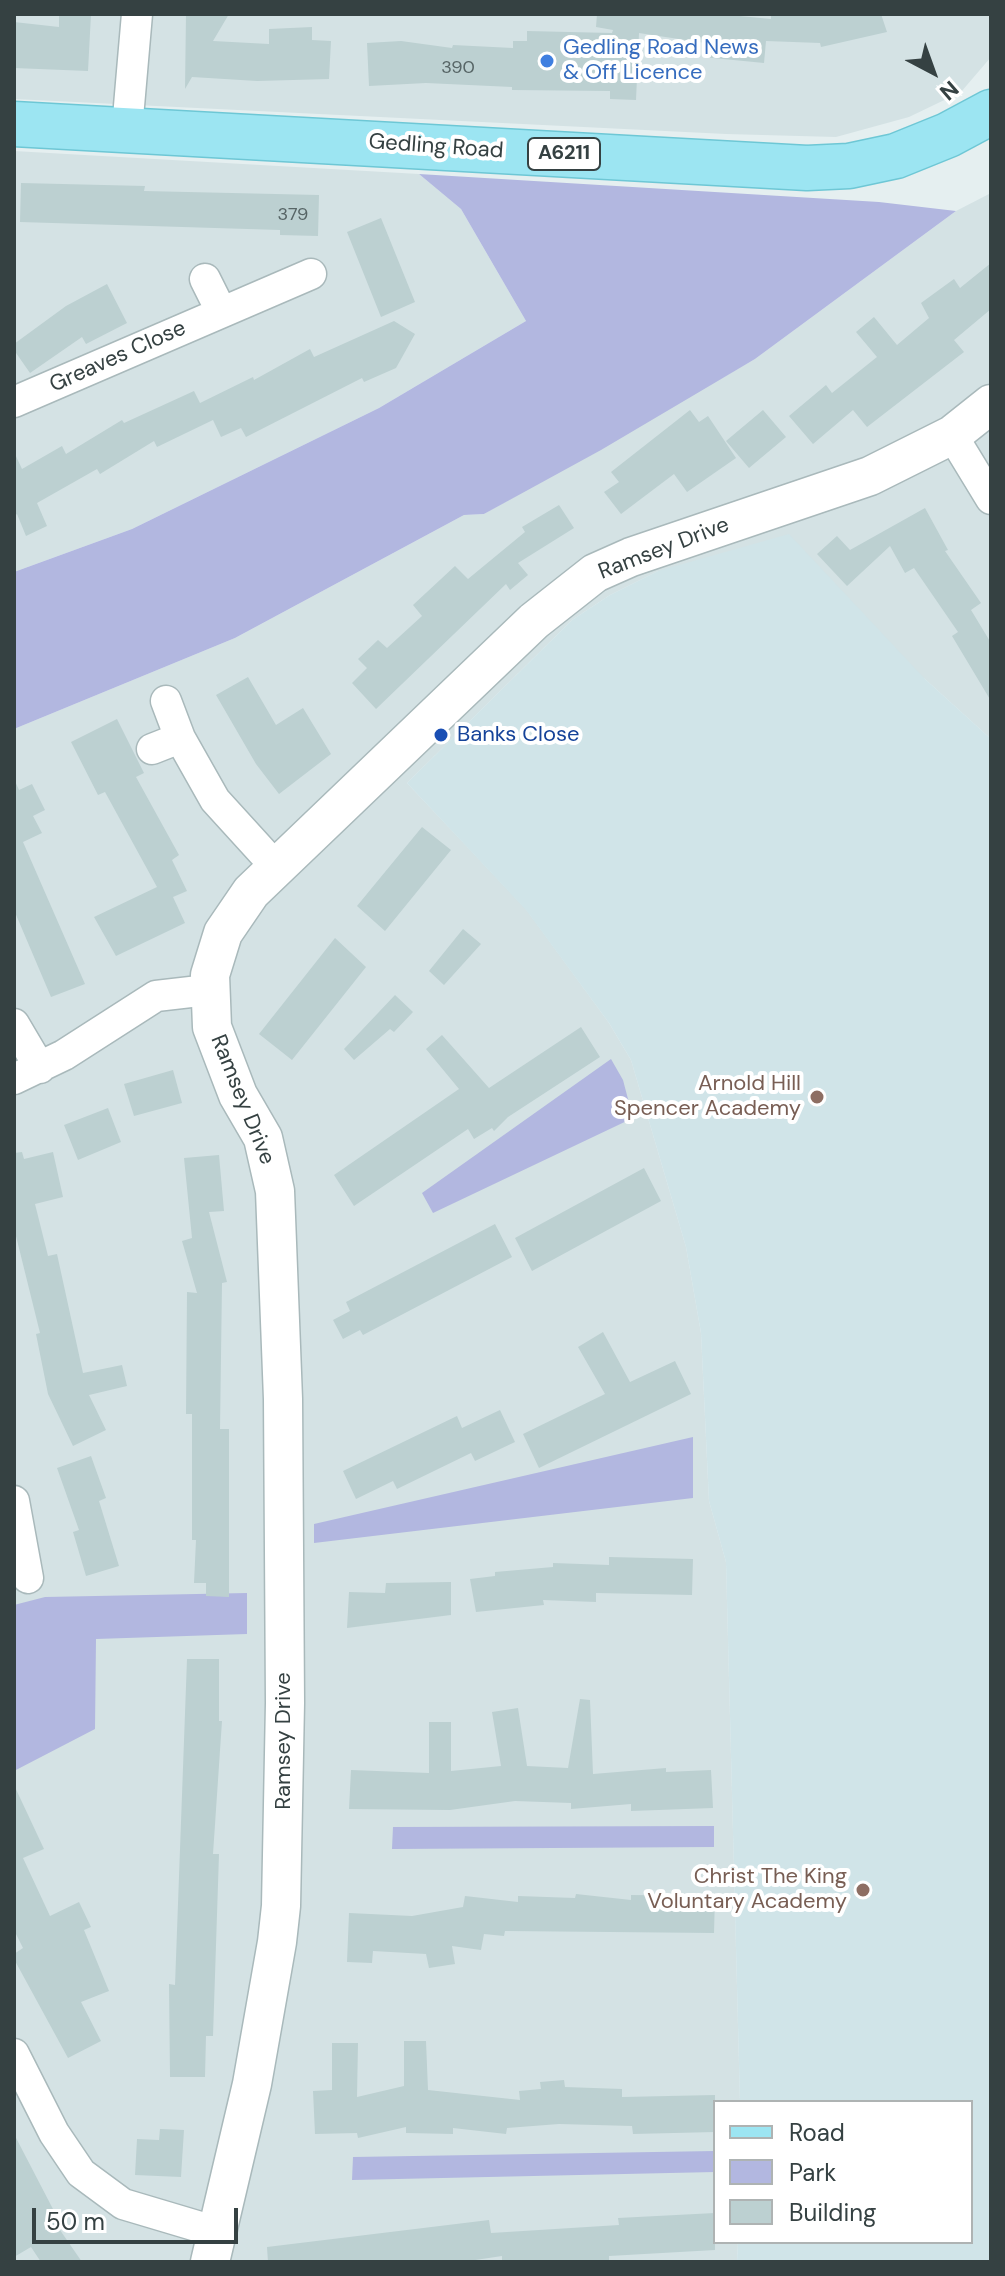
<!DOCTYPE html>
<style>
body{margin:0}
#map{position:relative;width:1005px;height:2276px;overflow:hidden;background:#e5eff0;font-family:"DM Sans",sans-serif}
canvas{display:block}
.frame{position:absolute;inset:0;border:16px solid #354142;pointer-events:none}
.legend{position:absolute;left:713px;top:2100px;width:260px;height:144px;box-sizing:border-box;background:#fff;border:2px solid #aeb3b3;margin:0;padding:10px 14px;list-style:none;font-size:24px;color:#354142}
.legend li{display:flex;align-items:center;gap:16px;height:40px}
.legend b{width:40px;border:2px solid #aeb3b3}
.north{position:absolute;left:893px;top:32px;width:80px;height:80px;-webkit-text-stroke:6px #fff;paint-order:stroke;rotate:139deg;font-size:22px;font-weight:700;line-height:32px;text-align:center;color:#354142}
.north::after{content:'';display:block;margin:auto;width:28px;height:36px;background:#354142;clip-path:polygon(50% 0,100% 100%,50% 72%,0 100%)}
.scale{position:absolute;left:32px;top:2208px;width:206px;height:36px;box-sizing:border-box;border:4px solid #354142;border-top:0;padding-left:10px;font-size:24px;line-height:28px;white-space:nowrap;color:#354142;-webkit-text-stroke:6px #fff;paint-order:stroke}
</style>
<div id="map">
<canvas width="1005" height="2276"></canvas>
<div class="frame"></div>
<ul class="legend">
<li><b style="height:10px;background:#9ce5f2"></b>Road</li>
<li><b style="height:22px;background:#b2b7e0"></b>Park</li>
<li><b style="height:22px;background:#bcd0d1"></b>Building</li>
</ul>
<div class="north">N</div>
<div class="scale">50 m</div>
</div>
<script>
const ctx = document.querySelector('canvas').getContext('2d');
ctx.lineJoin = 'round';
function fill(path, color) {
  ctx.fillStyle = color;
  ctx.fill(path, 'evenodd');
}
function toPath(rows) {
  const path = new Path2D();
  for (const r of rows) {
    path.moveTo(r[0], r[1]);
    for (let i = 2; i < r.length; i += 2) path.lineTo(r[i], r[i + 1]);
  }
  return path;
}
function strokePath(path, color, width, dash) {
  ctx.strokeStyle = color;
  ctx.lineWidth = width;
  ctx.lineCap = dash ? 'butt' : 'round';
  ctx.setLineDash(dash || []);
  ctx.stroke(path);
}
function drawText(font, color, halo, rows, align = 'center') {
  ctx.font = font + ' "DM Sans",sans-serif';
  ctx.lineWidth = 8;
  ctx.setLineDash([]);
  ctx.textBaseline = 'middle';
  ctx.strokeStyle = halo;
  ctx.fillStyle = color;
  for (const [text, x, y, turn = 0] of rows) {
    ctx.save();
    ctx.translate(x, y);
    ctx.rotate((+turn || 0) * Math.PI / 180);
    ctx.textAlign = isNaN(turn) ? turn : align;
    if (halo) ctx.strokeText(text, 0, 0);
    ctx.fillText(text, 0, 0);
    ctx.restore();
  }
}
fill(toPath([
 [14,14,991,14,991,57,961,92,909,117,836,137,726,134,14,99],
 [14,151,419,174,461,209,526,321,379,408,132,529,14,572],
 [989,194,991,739,925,679,658,571,610,595,572,620,407,783,526,909,609,1023,631,1060,686,1247,701,1333,709,1501,726,1562,740,2102,715,2102,715,2242,738,2242,737,2262,14,2262,14,729,235,638,464,515,484,514,755,359,956,211]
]), '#d4e2e4');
fill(toPath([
 [789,534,925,679,991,739,991,2262,737,2262,738,2242,971,2242,971,2102,740,2102,726,1562,709,1501,701,1333,686,1247,631,1060,609,1023,526,910,407,783,572,620,610,595,658,571]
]), '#d0e4e8');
fill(toPath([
 [419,174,879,202,956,211,755,359,601,450,484,514,464,515,235,638,14,729,14,572,132,529,379,408,526,321,461,209],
 [611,1059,623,1080,633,1118,433,1213,422,1193],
 [693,1437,693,1498,314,1543,314,1524],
 [247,1593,247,1634,96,1639,95,1729,14,1771,14,1605,45,1597],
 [714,1826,714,1847,392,1849,393,1827],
 [715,2151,715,2172,352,2180,353,2157]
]), '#b2b7e0');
fill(toPath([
 [59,14,91,14,88,71,14,68,14,22,59,27],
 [186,14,229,14,213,41,269,44,269,29,312,27,312,40,331,41,329,79,257,81,192,77,185,89],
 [597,14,719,14,771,19,771,14,881,14,887,32,821,47,820,43,766,41,764,63,703,57,705,43,639,33,636,100,610,99,610,91,512,90,512,87,426,83,369,86,367,43,401,41,452,48,453,45,513,48,513,41,527,41,527,31,612,33,613,30,596,27],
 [21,183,145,186,144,191,319,195,318,236,280,235,280,230,20,222],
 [381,218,415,302,381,317,347,232],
 [991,263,991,309,954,340,964,352,867,427,853,410,813,444,789,416,826,385,832,393,877,357,856,332,874,317,897,345,929,318,921,303,954,279,960,288],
 [107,284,127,323,86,344,82,337,30,373,14,350,14,344,66,306],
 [394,321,415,334,396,368,364,382,362,378,246,437,241,428,221,437,213,420,157,447,154,441,100,474,97,469,37,503,47,526,26,536,17,514,14,516,14,452,22,469,62,446,66,454,122,420,124,423,194,391,200,403,253,377,254,380,310,349,314,357],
 [690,410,699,422,708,416,736,458,687,492,674,474,621,514,604,492,619,482,611,472],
 [763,410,786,437,749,468,726,441],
 [559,505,574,528,518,563,528,575,510,590,506,584,376,709,352,683,367,668,358,659,378,640,387,648,422,616,413,605,455,566,468,579,525,532,522,527],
 [925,508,948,550,945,551,981,603,971,610,991,643,991,701,952,636,958,632,914,568,905,573,890,546,847,586,817,554,837,536,850,550],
 [248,677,276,725,303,708,331,754,279,794,256,764,216,695],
 [117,719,144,773,136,777,179,855,172,860,187,891,173,897,185,923,116,956,94,917,157,887,105,792,98,795,71,742],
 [14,779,19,790,32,784,45,810,33,816,42,833,23,842,85,984,51,997,14,910],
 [422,827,451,850,385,931,357,906],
 [463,929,481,944,444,985,429,971],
 [335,938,366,967,292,1060,259,1034],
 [395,995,413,1012,394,1032,390,1029,354,1060,344,1049],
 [581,1027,600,1057,508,1117,494,1131,492,1128,474,1139,468,1129,354,1206,334,1175,459,1089,426,1049,442,1035,489,1088],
 [173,1070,182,1103,134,1116,124,1084],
 [108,1108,121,1142,78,1160,64,1125],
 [22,1152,24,1159,53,1152,63,1197,35,1204,48,1256,57,1254,83,1373,122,1365,127,1386,89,1395,106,1430,73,1446,48,1394,36,1334,40,1333,14,1228,14,1153],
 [219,1155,224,1211,209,1212,227,1282,222,1283,220,1429,229,1429,229,1597,206,1596,206,1583,194,1583,196,1540,192,1540,192,1414,186,1414,187,1292,197,1293,182,1241,192,1238,184,1158],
 [644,1168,661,1201,532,1271,515,1238],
 [495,1224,512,1257,363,1335,360,1330,343,1339,333,1320,350,1311,346,1302],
 [603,1332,630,1382,675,1361,691,1394,539,1468,523,1434,605,1394,578,1347],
 [500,1410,515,1442,475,1461,471,1453,397,1489,393,1481,356,1499,343,1471,457,1416,462,1428],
 [91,1456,106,1498,99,1501,119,1566,86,1576,73,1532,79,1530,57,1468],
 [609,1557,693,1559,692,1595,596,1593,596,1602,543,1600,544,1605,476,1612,470,1579,495,1576,495,1572,553,1567,553,1563,609,1565],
 [451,1582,451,1615,347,1628,349,1592,385,1593,386,1583],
 [187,1659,219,1659,219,1721,222,1721,213,1854,219,1854,213,2036,206,2036,205,2077,170,2077,169,1984,175,1985],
 [580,1699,590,1700,593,1774,666,1768,666,1772,711,1770,713,1808,631,1811,631,1804,571,1809,571,1803,515,1801,450,1810,349,1809,351,1770,429,1773,429,1722,451,1722,451,1771,501,1766,492,1712,518,1708,527,1766,568,1768],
 [14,1785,44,1849,23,1858,50,1916,79,1902,91,1927,84,1930,109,1991,81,2002,101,2041,68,2058,14,1959,14,1954,23,1948,14,1930],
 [576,1894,631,1900,631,1895,715,1896,714,1933,505,1931,504,1936,484,1934,481,1950,452,1946,455,1964,429,1968,426,1954,373,1951,372,1963,347,1962,349,1913,412,1916,463,1907,465,1896,518,1902,518,1896,575,1898],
 [404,2041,426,2041,428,2090,520,2100,519,2091,541,2089,540,2082,564,2080,565,2087,622,2089,622,2097,715,2095,715,2132,633,2134,632,2126,559,2124,507,2128,506,2134,453,2128,453,2134,406,2133,406,2127,358,2138,357,2133,315,2134,313,2091,332,2090,332,2043,358,2043,357,2097,404,2086],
 [160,2129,184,2130,181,2177,135,2175,137,2139,159,2140],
 [14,2134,54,2211,49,2214,82,2262,41,2262,31,2247,14,2257],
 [715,2213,715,2250,609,2256,609,2262,502,2262,502,2256,462,2262,268,2262,267,2247,489,2220,491,2233,619,2225,618,2218]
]), '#bcd0d1');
const minor = toPath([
 [127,129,137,14],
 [205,279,221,311],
 [14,402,311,274],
 [952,435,991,499],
 [166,701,180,738,215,800,276,867],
 [152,749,180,738],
 [14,1024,40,1068],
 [14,1079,64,1055,156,996,208,990],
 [14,1501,28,1578],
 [14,2054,54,2133,81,2173,123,2204,217,2232]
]);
const tertiary = toPath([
 [210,2262,252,2084,277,1942,281,1906,285,1703,283,1399,275,1191,263,1138,238,1095,212,1027,210,975,223,933,251,892,534,621,595,573,631,557,870,476,952,435,991,404]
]);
const primary = toPath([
 [14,124,807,168,849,166,896,156,948,135,991,112]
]);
strokePath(minor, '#a9b9bb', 33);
strokePath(tertiary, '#a9b9bb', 41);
strokePath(primary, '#6ec7d5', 47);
strokePath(minor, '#fff', 30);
strokePath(tertiary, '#fff', 38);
strokePath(primary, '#9ce5f2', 44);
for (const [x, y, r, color] of [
 [547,61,8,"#3f7fe0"],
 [441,735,8,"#1a4fb4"],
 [817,1097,8,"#8d6e63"],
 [863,1890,8,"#8d6e63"]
]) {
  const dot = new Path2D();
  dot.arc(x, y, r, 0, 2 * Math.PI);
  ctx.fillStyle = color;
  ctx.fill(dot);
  strokePath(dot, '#fff', 3);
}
drawText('18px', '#576566', null, [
 ["390",458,68],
 ["379",293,215]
]);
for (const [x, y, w] of [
 [564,154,72]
]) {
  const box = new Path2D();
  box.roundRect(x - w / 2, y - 16, w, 32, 6);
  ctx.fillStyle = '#fff';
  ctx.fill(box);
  strokePath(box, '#354142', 2);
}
drawText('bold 20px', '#354142', null, [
 ["A6211",564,154]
]);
drawText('22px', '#366cbe', '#fff', [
 ["Gedling Road News",563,48],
 ["& Off Licence",563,73]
], 'left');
drawText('22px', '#354142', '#fff', [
 ["Gedling Road",436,147,4],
 ["Greaves Close",118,357,-24],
 ["Ramsey Drive",664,549,-21],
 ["Ramsey Drive",242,1100,68],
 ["Ramsey Drive",284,1741,-90]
]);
drawText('22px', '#164399', '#fff', [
 ["Banks Close",457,735]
], 'left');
drawText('22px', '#785e54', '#fff', [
 ["Arnold Hill",801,1084],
 ["Spencer Academy",801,1109],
 ["Christ The King",847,1877],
 ["Voluntary Academy",847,1902]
], 'right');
</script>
